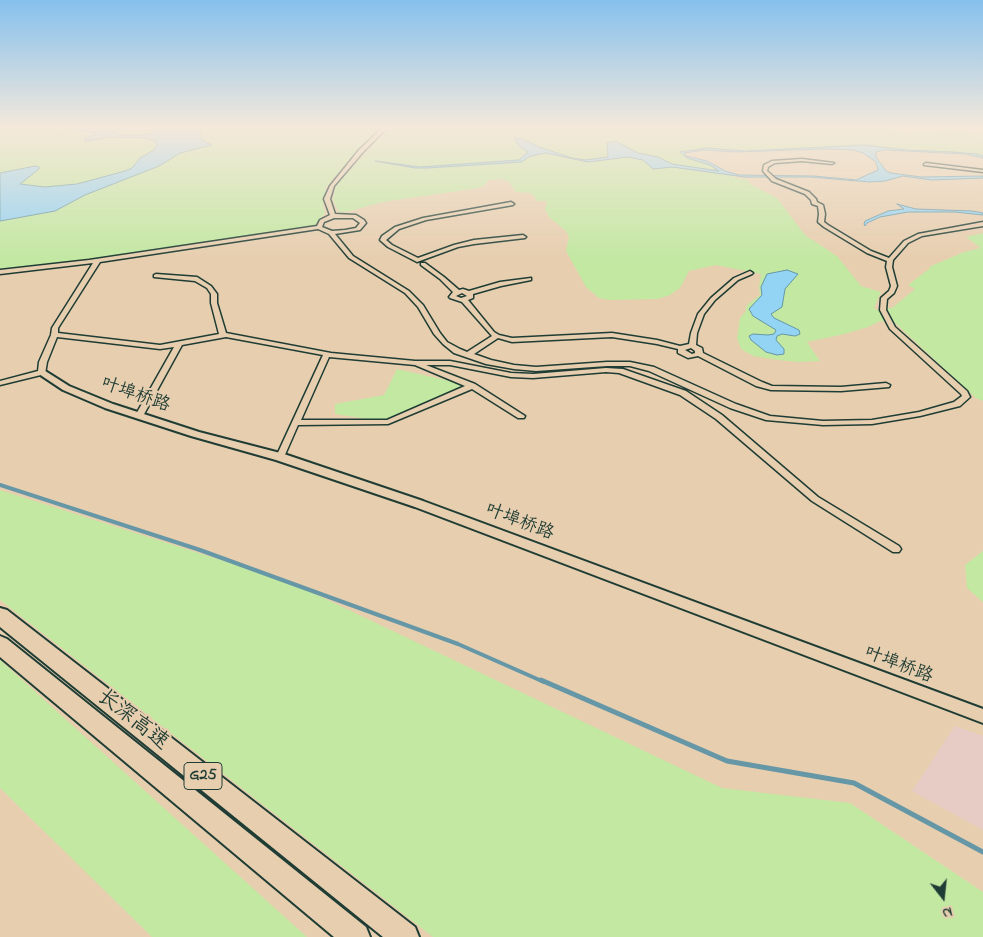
<!DOCTYPE html>
<meta charset="utf-8">
<style>
body{margin:0}
#map{position:relative;width:983px;height:937px;overflow:hidden;background:#e7ceaf;font-family:"Indie Flower",sans-serif}
canvas{display:block}
.north{position:absolute;left:918px;top:872px;width:50px;height:50px;-webkit-text-stroke:4px #e7ceaf;paint-order:stroke;rotate:164deg;font-size:14px;font-weight:700;line-height:20px;text-align:center;color:#1f3d34}
.north::after{content:'';display:block;margin:auto;width:18px;height:22px;background:#1f3d34;clip-path:polygon(50% 0,100% 100%,50% 72%,0 100%)}
</style>
<div id="map">
<canvas width="983" height="937"></canvas>
<div class="north">N</div>
</div>
<script>
const ctx = document.querySelector('canvas').getContext('2d');
ctx.lineJoin = 'round';
function fill(path, color) {
  ctx.fillStyle = color;
  ctx.fill(path, 'evenodd');
}
function toPath(rows) {
  const path = new Path2D();
  for (const r of rows) {
    path.moveTo(r[0], r[1]);
    for (let i = 2; i < r.length; i += 2) path.lineTo(r[i], r[i + 1]);
  }
  return path;
}
function strokePath(path, color, width, dash) {
  ctx.strokeStyle = color;
  ctx.lineWidth = width;
  ctx.lineCap = dash ? 'butt' : 'round';
  ctx.setLineDash(dash || []);
  ctx.stroke(path);
}
function drawText(font, color, halo, rows, align = 'center') {
  ctx.font = font + ' "Indie Flower","LXGW WenKai TC",sans-serif';
  ctx.lineWidth = 4.5;
  ctx.setLineDash([]);
  ctx.textBaseline = 'middle';
  ctx.strokeStyle = halo;
  ctx.fillStyle = color;
  for (const [text, x, y, turn = 0] of rows) {
    ctx.save();
    ctx.translate(x, y);
    ctx.rotate((+turn || 0) * Math.PI / 180);
    ctx.textAlign = isNaN(turn) ? turn : align;
    if (halo) ctx.strokeText(text, 0, 0);
    ctx.fillText(text, 0, 0);
    ctx.restore();
  }
}
fill(toPath([
 [955,726,983,736,983,830,912,791]
]), '#e6ccc5');
fill(toPath([
 [0,128,382,128,352,157,326,187,323,205,325,213,315,225,110,256,0,269],
 [391,128,891,128,903,133,964,128,970,133,983,134,983,157,973,154,829,148,739,152,702,149,682,152,687,157,707,162,737,178,746,179,752,185,777,198,805,235,837,256,861,286,881,292,874,308,877,310,892,308,897,304,915,289,908,285,929,269,931,266,964,252,981,248,966,237,983,233,983,401,976,398,895,323,880,321,868,327,844,334,807,342,820,361,797,362,771,359,753,356,741,349,737,338,740,318,746,311,746,306,760,295,759,287,761,274,716,265,689,271,680,288,670,295,658,299,609,300,599,298,586,287,566,251,569,237,566,231,549,217,545,209,547,201,536,201,535,197,530,193,516,192,509,182,502,179,488,180,485,185,479,188,382,202,347,212,339,212,333,200,336,186,380,137],
 [397,369,472,386,388,422,335,414,335,404,384,395],
 [0,490,290,582,722,788,850,803,983,892,983,937,433,937,0,600],
 [983,551,983,602,967,588,965,565],
 [0,660,307,937,152,937,0,788]
]), '#c2e8a2');
const water = toPath([
 [60,128,99,128,116,132,119,135,128,136,150,134,154,132,155,128,199,128,202,140,212,145,180,153,159,166,85,195,55,211,0,221,0,173,35,166,39,167,39,169,20,184,45,187,77,184,125,171,132,168,140,158,154,150,157,145,154,140,145,138,110,137,86,141,84,139,98,133,60,128],
 [514,138,523,139,539,147,572,158,586,160,608,157,607,143,615,141,638,153,658,157,672,164,719,171,710,165,687,158,680,152,707,148,745,151,865,145,907,150,953,152,977,154,983,156,983,158,965,154,885,150,876,152,876,157,886,171,891,173,921,177,983,176,983,178,932,180,903,176,885,181,870,182,810,177,745,177,672,167,653,169,643,160,628,157,588,162,546,153,531,156,521,162,428,168,415,168,375,161,420,167,519,160,528,152,519,146,514,138],
 [825,149,853,150,863,153,876,162,878,170,856,180,814,176,739,175,725,171,707,161,686,156,684,153,704,150,737,152,825,149],
 [897,204,916,209,972,211,983,213,983,215,955,212,908,212,880,217,867,223,865,226,864,224,865,221,888,211,904,209,897,204],
 [787,270,798,274,785,289,782,307,771,314,774,318,799,330,800,334,795,336,782,334,777,336,776,340,784,349,784,354,777,355,766,352,751,340,749,336,753,334,768,335,774,334,776,330,753,316,749,309,762,295,761,287,767,274,787,270]
]);
fill(water, '#93d3f4');
strokePath(water, '#6597a7', 1);
strokePath(toPath([
 [0,485,200,550,458,644,544,682]
]), '#6597a7', 4);
strokePath(toPath([
 [541,680,727,761,854,783,983,852]
]), '#6597a7', 5);
const minor = toPath([
 [382,128,387,128,363,152,334,186,330,199,335,214,356,215,364,220,366,223,360,230,335,234,353,256,409,291,423,305,440,333,447,342,460,349,467,352,492,336,462,302,450,298,449,297,453,292,440,279,421,265,421,263,425,263,444,277,459,290,463,289,469,291,500,282,531,278,531,280,501,286,473,294,473,298,468,300,494,332,499,335,512,338,612,333,657,340,680,346,689,344,691,333,698,314,711,298,734,278,750,271,753,273,752,274,738,280,715,300,704,314,697,333,696,345,702,348,703,353,762,382,772,386,841,387,886,383,890,385,889,387,841,391,771,390,756,386,698,356,688,358,678,353,678,349,657,344,612,337,512,342,498,338,474,354,491,360,514,365,536,367,607,362,630,362,654,367,736,404,770,416,823,421,872,420,919,412,954,402,962,396,961,394,890,329,880,310,881,298,889,291,891,286,886,267,887,261,867,253,824,227,818,222,819,214,818,206,812,204,811,200,805,194,772,181,763,171,764,165,772,161,802,159,834,163,832,164,802,161,775,163,768,167,767,171,776,179,809,192,816,199,817,202,823,205,825,214,824,222,828,225,871,251,889,258,904,241,918,234,983,222,983,226,922,236,908,243,893,260,892,267,897,286,894,293,887,299,886,310,895,327,967,391,970,397,960,406,920,416,872,424,823,425,766,420,730,408,649,371,630,366,607,366,536,371,514,369,486,364,454,353,443,344,434,334,418,307,405,293,349,258,329,234,318,229,100,262,58,328,58,333,160,345,219,334,211,303,211,294,207,288,195,281,154,277,154,275,156,274,197,277,211,286,217,294,217,303,226,333,331,353,415,361,450,361,511,373,533,374,606,368,623,369,686,391,722,415,818,497,899,546,901,549,899,552,893,552,812,501,716,419,680,395,619,373,606,372,533,378,511,377,450,365,426,365,475,384,525,416,524,418,518,418,472,389,388,424,298,425,284,457,280,460,276,457,323,355,226,337,182,345,143,416,139,418,135,416,174,347,160,349,57,337,47,362,45,374,0,385,0,381,38,371,39,362,51,335,52,328,93,263,0,274,0,270,89,260,317,226,320,220,330,215,324,199,330,186,359,150,382,128],
 [334,218,353,218,360,223,356,228,345,230,332,231,322,227,324,222,334,218],
 [462,293,467,296,461,298,456,296,462,293],
 [691,348,695,351,695,353,692,354,685,350,691,348],
 [329,357,415,365,465,386,387,420,301,420,329,357],
 [926,163,983,170,983,172,924,165,924,164,926,163],
 [511,202,514,204,513,205,426,220,399,229,386,240,392,245,418,258,454,245,474,240,523,235,526,237,525,238,474,244,458,247,417,262,388,247,380,240,382,236,395,227,423,218,511,202]
]);
const tertiary = toPath([
 [42,369,69,386,113,404,199,432,284,454,423,501,983,709,983,723,415,507,276,460,191,436,105,408,63,390,39,374,39,370,42,369]
]);
const motorway = toPath([
 [0,608,7,610,415,927,419,937,383,937,0,627,0,608],
 [0,636,7,639,366,927,370,937,334,937,0,657,0,636]
]);
strokePath(minor, '#1f3d34', 3);
strokePath(tertiary, '#1f3d34', 4);
strokePath(motorway, '#1f3d34', 4);
fill(minor, '#e7ceaf');
fill(tertiary, '#e7ceaf');
fill(motorway, '#e7ceaf');
const sky = ctx.createLinearGradient(0, 0, 0, 260);
sky.addColorStop(0, '#86c0ed');
sky.addColorStop(0.49, '#f4e9db');
sky.addColorStop(1, '#f4e9db00');
ctx.fillStyle = sky;
ctx.fillRect(0, 0, 983, 260);
for (const [x, y, w] of [
 [203,776,38]
]) {
  const box = new Path2D();
  box.roundRect(x - w / 2, y - 13.5, w, 27, 4);
  ctx.fillStyle = '#e7ceaf';
  ctx.fill(box);
  strokePath(box, '#1f3d34', 1);
}
drawText('bold 16px', '#1f3d34', null, [
 ["G25",203,776]
]);
drawText('18px', '#1f3d34', '#e7ceaf', [
 ["叶埠桥路",135,396,19],
 ["叶埠桥路",519,523,21],
 ["叶埠桥路",898,666,21]
]);
drawText('21px', '#1f3d34', '#e7ceaf', [
 ["长深高速",132,721,38]
]);
</script>
